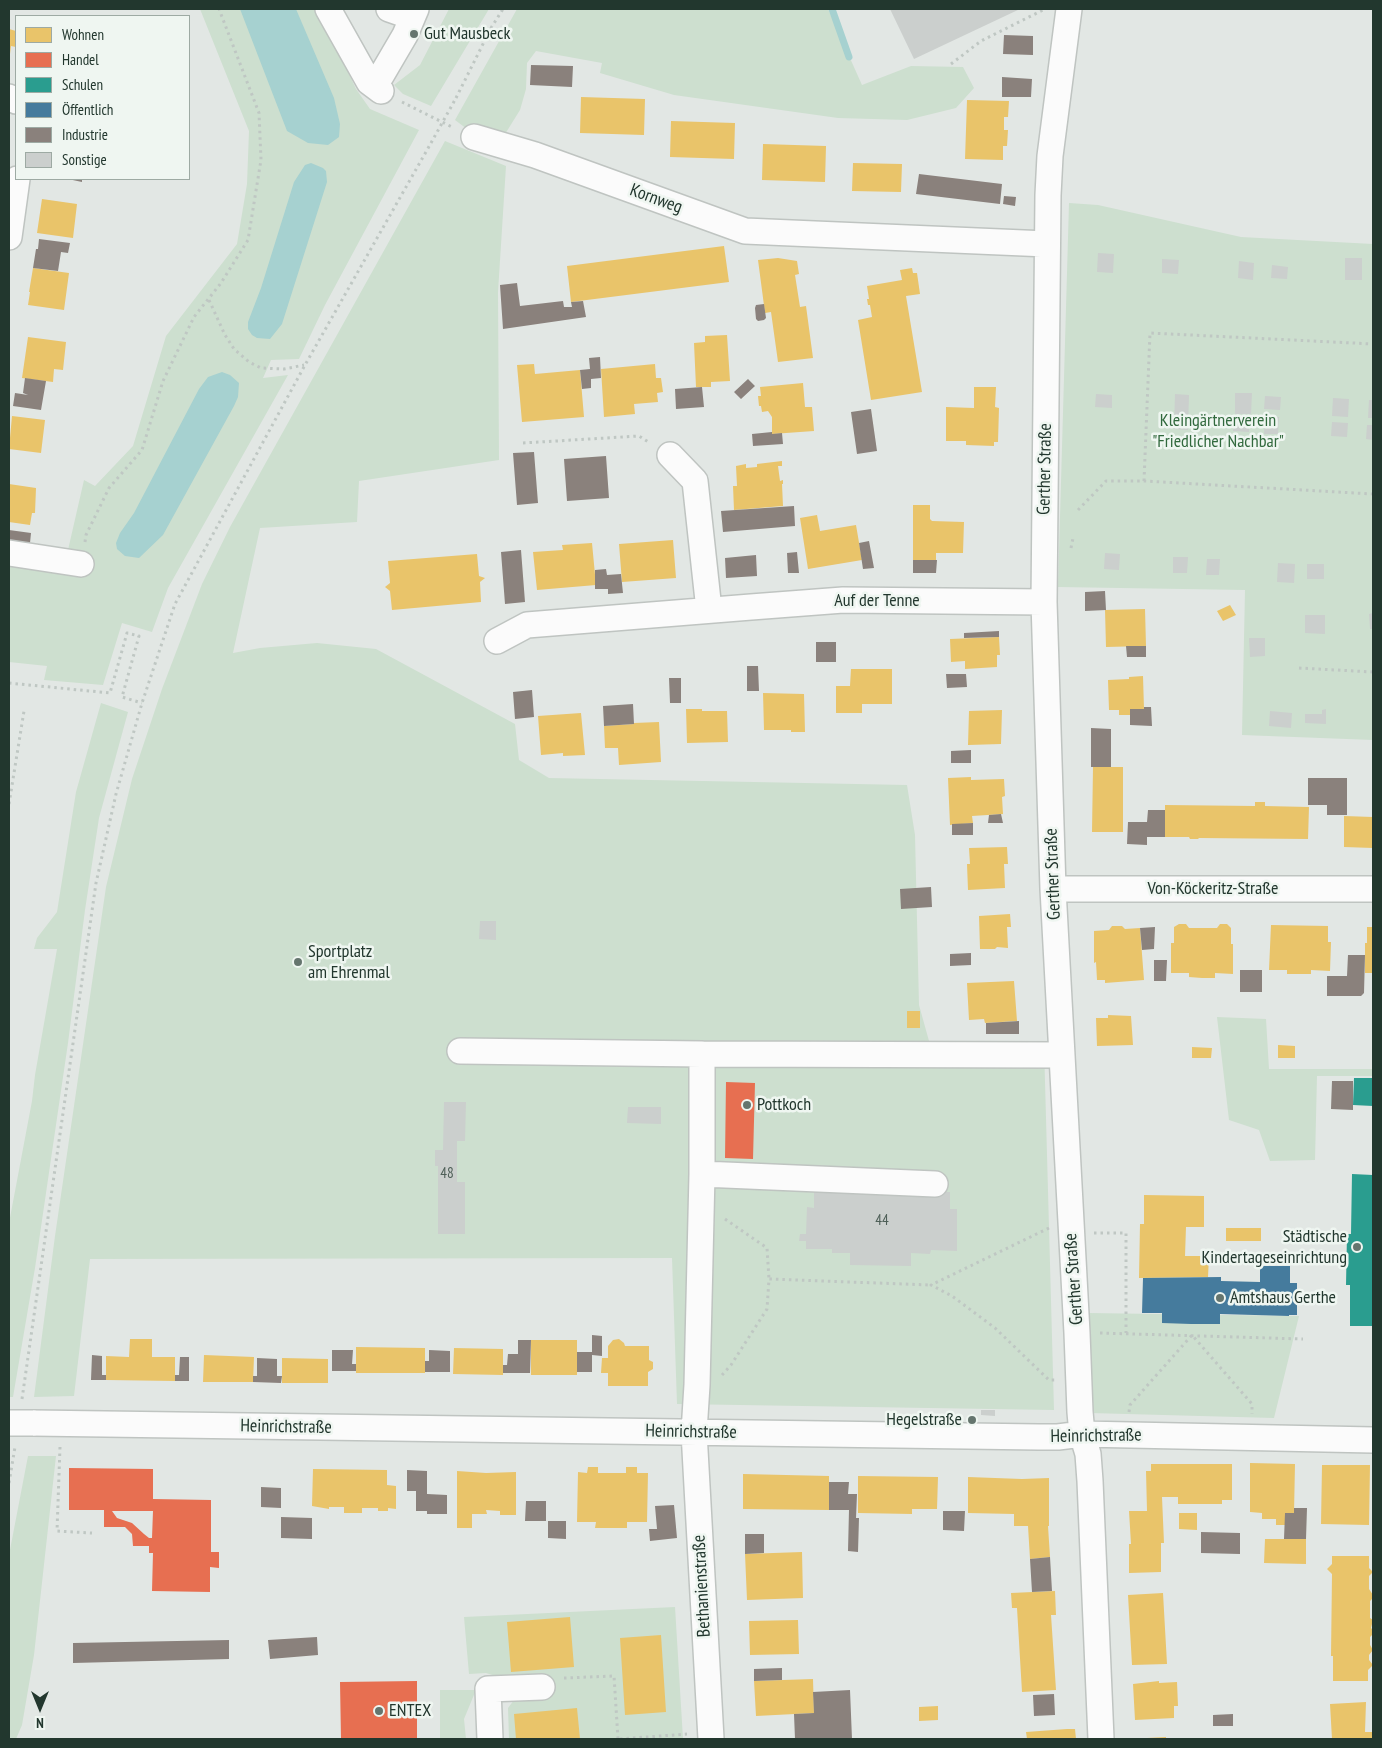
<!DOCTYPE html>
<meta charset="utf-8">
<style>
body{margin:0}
#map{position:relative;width:1382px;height:1748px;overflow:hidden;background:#e2e7e4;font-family:"PT Sans Narrow",sans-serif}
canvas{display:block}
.frame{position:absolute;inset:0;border:10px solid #22372e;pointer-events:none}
.legend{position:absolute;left:15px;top:15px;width:175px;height:165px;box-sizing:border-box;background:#eff6f1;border:1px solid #9daaa3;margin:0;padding:6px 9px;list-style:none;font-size:15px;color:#22372e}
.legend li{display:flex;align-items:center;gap:10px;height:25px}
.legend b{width:25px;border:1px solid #9daaa3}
.north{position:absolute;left:15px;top:1683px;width:50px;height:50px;-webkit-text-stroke:4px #eff6f1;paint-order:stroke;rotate:180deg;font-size:14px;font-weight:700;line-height:20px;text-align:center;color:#22372e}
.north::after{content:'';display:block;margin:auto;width:18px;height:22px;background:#22372e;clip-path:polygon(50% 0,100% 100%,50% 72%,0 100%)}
</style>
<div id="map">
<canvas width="1382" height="1748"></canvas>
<div class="frame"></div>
<ul class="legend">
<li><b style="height:14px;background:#e9c46a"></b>Wohnen</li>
<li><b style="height:14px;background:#e76f51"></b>Handel</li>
<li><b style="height:14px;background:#2a9d8f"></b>Schulen</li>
<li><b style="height:14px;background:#457b9d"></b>Öffentlich</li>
<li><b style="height:14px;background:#8a817c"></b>Industrie</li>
<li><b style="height:14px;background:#cbcfcd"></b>Sonstige</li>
</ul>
<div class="north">N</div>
</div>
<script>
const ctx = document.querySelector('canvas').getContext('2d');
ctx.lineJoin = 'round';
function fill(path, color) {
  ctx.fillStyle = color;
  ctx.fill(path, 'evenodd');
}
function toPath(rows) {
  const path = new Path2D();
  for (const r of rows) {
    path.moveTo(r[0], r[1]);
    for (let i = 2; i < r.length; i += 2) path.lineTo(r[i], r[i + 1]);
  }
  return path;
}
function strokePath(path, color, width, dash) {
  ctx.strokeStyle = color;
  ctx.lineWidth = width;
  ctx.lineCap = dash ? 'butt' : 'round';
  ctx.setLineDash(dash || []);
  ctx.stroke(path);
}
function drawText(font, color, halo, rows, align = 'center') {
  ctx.font = font + ' "PT Sans Narrow",sans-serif';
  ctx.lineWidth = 5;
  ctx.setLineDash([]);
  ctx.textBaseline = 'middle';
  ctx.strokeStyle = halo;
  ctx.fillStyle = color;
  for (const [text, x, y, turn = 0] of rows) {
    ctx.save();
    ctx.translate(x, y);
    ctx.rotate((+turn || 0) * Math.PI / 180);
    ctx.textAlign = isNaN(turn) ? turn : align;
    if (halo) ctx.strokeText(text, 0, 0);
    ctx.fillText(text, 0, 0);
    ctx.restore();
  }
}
fill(toPath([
 [200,9,319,9,356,89,370,109,419,130,325,305,299,359,271,360,263,378,288,375,168,588,152,632,122,623,103,685,44,680,47,666,9,662,9,563,68,550,84,480,95,486,133,446,166,336,237,244,247,184,249,131],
 [449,9,489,9,431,106,403,94,394,85,420,65],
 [517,9,828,9,862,85,911,66,963,67,974,88,956,108,907,120,838,118,674,95,600,73,602,63,536,51,527,63,526,89,520,110,502,139,471,132,455,120],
 [445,141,506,166,498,292,499,460,359,481,357,522,260,528,233,653,260,648,317,643,376,649,515,724,519,760,549,778,907,785,915,835,919,1005,929,1041,1044,1045,1054,1410,677,1404,672,1258,90,1259,74,1396,34,1397,55,1236,106,887,132,779,162,689,202,584,230,527],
 [1069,203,1098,205,1241,237,1373,244,1373,740,1242,735,1245,590,1058,587],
 [101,703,128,712,99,818,85,910,68,1043,35,1268,13,1397,9,1397,9,1223,32,1101,35,1075,57,949,34,949,37,938,57,912,76,792],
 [1217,1017,1266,1019,1269,1069,1373,1069,1373,1076,1317,1076,1315,1160,1270,1161,1259,1130,1229,1120],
 [1088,1313,1299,1316,1274,1418,1090,1413],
 [28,1456,56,1456,34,1655,22,1725,16,1739,9,1739,9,1555],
 [675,1607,683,1739,509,1739,508,1708,514,1700,549,1699,549,1675,499,1677,486,1673,469,1674,464,1617],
 [440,1690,476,1690,464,1719,466,1739,440,1739]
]), '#cddfcf');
fill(toPath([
 [240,9,296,9,334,98,340,124,339,137,328,145,308,143,287,131],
 [311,163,323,168,326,171,327,182,282,324,270,339,257,338,252,335,248,329,248,322,261,288,294,182,305,165],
 [222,372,230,375,239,383,238,397,234,406,163,535,139,558,125,556,117,549,116,543,120,533,134,513,199,389,208,377]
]), '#a6d1d0');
fill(toPath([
 [9,29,16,31,16,47,11,46,10,54],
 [581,97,645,99,644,135,580,133],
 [967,100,1009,101,1008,117,1004,117,1004,130,1008,130,1007,146,1003,146,1003,160,965,159],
 [671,121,735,123,734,159,670,157],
 [763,144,826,146,825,182,762,180],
 [853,163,902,164,901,192,852,191],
 [42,199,77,204,73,238,37,233],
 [724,246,729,282,571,302,567,266],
 [778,258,797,261,799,274,795,275,800,307,806,306,813,358,778,362,771,312,765,313,758,260],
 [33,268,69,273,64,310,28,305,30,292,29,292],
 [912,268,913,273,917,273,920,294,906,296,922,392,871,400,858,320,872,317,870,305,868,305,867,299,869,299,867,286,902,280,900,270],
 [727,335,730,381,711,382,711,387,696,387,694,343,705,342,705,336],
 [28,337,66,342,63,370,54,369,53,382,22,378],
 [534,364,535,374,580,370,584,417,522,422,517,365],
 [655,364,656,378,661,378,663,392,657,393,658,402,634,404,635,414,604,417,601,369],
 [803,383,805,407,812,407,814,431,772,434,772,417,768,411,762,412,761,406,759,406,758,396,761,396,760,387],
 [974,387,996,387,995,407,999,408,998,442,994,442,994,446,966,445,966,441,946,441,946,407,974,408],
 [12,416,45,420,41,453,9,449],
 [782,461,782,466,778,466,780,481,783,480,783,484,782,484,783,506,734,510,733,486,737,486,736,466,746,464,746,468,757,467,757,464],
 [9,484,36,488,35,513,32,513,30,525,9,522],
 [913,505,930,505,930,519,932,521,964,522,963,553,936,553,936,560,913,560],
 [817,515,820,531,856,525,862,560,808,569,800,518],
 [673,540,676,578,622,582,619,544],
 [592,543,596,585,537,590,533,552,563,550,562,545],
 [477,554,479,576,485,578,480,582,481,602,392,610,390,591,385,587,390,583,388,561],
 [1230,605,1236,615,1223,621,1217,611],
 [1145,609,1146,646,1106,647,1105,610],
 [999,637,1000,655,997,655,997,667,965,669,965,661,951,662,950,639],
 [851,669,892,669,892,704,862,704,862,713,836,713,836,686,850,686],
 [1143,676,1144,709,1130,709,1130,715,1119,715,1119,710,1109,710,1108,680,1129,679,1129,677],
 [763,693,804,694,805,732,791,732,791,730,764,730],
 [686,709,702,709,702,711,727,711,728,742,687,743],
 [1002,710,1001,744,968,745,969,711],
 [581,713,585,755,563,756,563,753,541,755,538,716],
 [659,722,661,762,619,765,618,748,605,748,604,726,634,724,634,723],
 [1093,767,1123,767,1123,832,1092,832],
 [971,777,971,780,1004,779,1005,796,1002,797,1003,814,972,816,973,823,950,825,948,778],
 [1255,802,1265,802,1265,806,1309,807,1308,839,1199,838,1198,839,1190,839,1189,837,1165,837,1165,805,1255,806],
 [1344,816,1373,817,1373,848,1344,847],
 [1007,847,1008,864,1004,864,1005,888,968,890,967,864,970,864,969,848],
 [1010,914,1011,927,1007,927,1008,948,997,947,995,949,980,949,979,916],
 [1179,924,1186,924,1189,928,1217,928,1220,924,1227,924,1231,928,1231,944,1233,944,1233,974,1215,973,1215,978,1202,978,1189,977,1189,973,1171,973,1171,943,1174,943,1174,927],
 [1271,925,1328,926,1328,942,1331,942,1330,971,1311,970,1311,974,1287,974,1287,970,1269,970],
 [1112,926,1122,926,1125,929,1140,928,1144,980,1105,983,1105,980,1097,980,1096,962,1094,963,1094,931,1109,930],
 [1367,927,1373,927,1373,973,1365,973,1365,943,1367,943],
 [1014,981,1017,1021,985,1023,984,1019,969,1020,967,983],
 [907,1011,920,1011,920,1028,907,1028],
 [1108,1015,1131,1016,1133,1045,1097,1046,1096,1018,1108,1018],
 [1278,1045,1295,1046,1295,1058,1278,1058],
 [1192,1047,1212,1048,1211,1058,1192,1058],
 [1144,1195,1204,1196,1204,1227,1186,1227,1185,1256,1209,1256,1208,1277,1139,1278,1140,1224,1144,1224],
 [1226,1228,1261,1228,1261,1241,1226,1241],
 [130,1339,152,1339,152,1357,175,1357,175,1381,106,1380,106,1356,129,1357],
 [619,1339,624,1343,625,1346,649,1346,649,1360,653,1362,653,1369,648,1372,648,1386,608,1386,608,1373,601,1373,602,1358,608,1358,608,1346,613,1340],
 [531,1340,577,1340,577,1375,531,1375],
 [356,1347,425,1348,425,1373,356,1373],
 [454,1348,503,1349,503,1375,453,1374],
 [204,1355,254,1357,253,1382,203,1382],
 [282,1358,328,1359,328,1383,282,1383],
 [1250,1463,1295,1464,1294,1513,1285,1513,1285,1525,1276,1525,1276,1519,1262,1519,1262,1513,1250,1512],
 [1151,1464,1232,1464,1232,1500,1222,1500,1222,1504,1178,1504,1178,1497,1162,1497,1164,1543,1161,1543,1161,1572,1129,1573,1129,1544,1131,1544,1129,1511,1147,1511,1146,1471,1151,1471],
 [1322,1465,1370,1465,1369,1525,1321,1524],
 [588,1467,598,1467,598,1473,626,1473,626,1467,637,1467,637,1473,648,1473,647,1522,627,1522,627,1528,595,1528,596,1522,577,1522,578,1472,587,1473],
 [313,1469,387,1470,387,1485,396,1486,396,1509,388,1508,388,1511,378,1511,378,1508,362,1508,362,1513,344,1513,344,1507,329,1507,329,1509,312,1506],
 [457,1471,486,1473,516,1472,516,1515,500,1515,500,1511,486,1510,487,1514,472,1514,472,1528,457,1528],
 [743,1474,829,1476,829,1510,743,1509],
 [858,1476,938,1477,937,1509,912,1509,912,1514,858,1513],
 [968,1477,1022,1479,1049,1478,1049,1526,1048,1526,1050,1557,1030,1559,1028,1526,1014,1526,1014,1514,968,1513],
 [1179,1513,1197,1513,1197,1530,1179,1529],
 [1265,1539,1306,1539,1306,1564,1264,1563],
 [802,1552,803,1598,747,1600,745,1554],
 [1332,1556,1369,1556,1369,1568,1373,1572,1369,1576,1369,1589,1373,1595,1373,1598,1370,1601,1370,1618,1373,1620,1371,1628,1373,1630,1373,1634,1370,1637,1370,1645,1373,1650,1369,1655,1369,1660,1373,1665,1368,1670,1368,1681,1333,1681,1333,1656,1331,1656,1332,1574,1327,1569,1332,1564],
 [1055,1591,1056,1615,1051,1615,1056,1690,1022,1692,1017,1608,1012,1608,1011,1593],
 [1163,1593,1167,1664,1132,1665,1128,1595],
 [570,1617,574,1667,511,1672,507,1622],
 [798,1620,799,1654,750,1655,749,1621],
 [661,1635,666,1712,625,1715,620,1638],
 [813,1679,814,1713,756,1716,754,1681],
 [1159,1681,1159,1683,1177,1682,1178,1706,1174,1706,1174,1718,1135,1720,1133,1684],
 [1366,1702,1365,1732,1372,1732,1372,1739,1332,1739,1330,1704],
 [938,1706,938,1720,919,1721,919,1707],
 [577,1708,580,1739,516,1739,514,1714],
 [1067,1729,1075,1729,1076,1739,1027,1739,1026,1732],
 [1166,1737,1166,1739,1147,1739,1147,1738]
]), '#e9c46a');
fill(toPath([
 [726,1082,755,1083,753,1159,725,1158],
 [69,1468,153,1469,153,1499,211,1500,211,1552,219,1552,219,1568,210,1567,210,1592,152,1591,153,1553,149,1553,149,1546,133,1546,132,1534,125,1527,104,1527,104,1510,69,1510],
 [112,1511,153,1511,152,1538,149,1538,144,1534,132,1523,117,1518],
 [417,1681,417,1739,341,1739,340,1682]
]), '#e76f51');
fill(toPath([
 [1354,1078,1373,1078,1373,1106,1353,1105],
 [1352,1174,1373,1175,1373,1326,1350,1326,1350,1285,1346,1285,1347,1234,1351,1234]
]), '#2a9d8f');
fill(toPath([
 [1260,1266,1290,1266,1290,1283,1297,1283,1297,1315,1289,1315,1289,1316,1220,1314,1220,1324,1191,1324,1162,1323,1162,1313,1142,1313,1143,1278,1221,1277,1221,1281,1260,1282]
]), '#457b9d');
fill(toPath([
 [1004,35,1033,36,1033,55,1003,54],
 [531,65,573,66,572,87,530,85],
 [1002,77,1032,79,1031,97,1002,97],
 [919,174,1002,184,1000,204,916,194],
 [68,179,82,179,82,182],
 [1004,196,1016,197,1015,206,1003,204],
 [39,239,70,243,68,253,61,252,58,271,33,268,36,249,38,249],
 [517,283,520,306,563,301,564,307,572,307,571,302,583,301,586,317,503,329,500,285],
 [764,304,766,318,764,320,758,321,756,319,755,308,756,305],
 [600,357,601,378,591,379,591,388,582,389,580,370,590,369,589,358],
 [25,378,46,381,41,410,13,406,15,393,28,395,23,393],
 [748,379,755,386,741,399,734,392],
 [702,387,704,407,676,409,675,389],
 [871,409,877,451,857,454,851,412],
 [772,432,772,434,782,433,783,444,753,446,752,434],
 [534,452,538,503,517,505,513,453],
 [606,456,609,498,567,501,564,459],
 [794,506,795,526,723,532,721,511],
 [9,530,31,533,30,543,9,541],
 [869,541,874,568,863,569,859,543],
 [521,550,525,602,505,604,501,552],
 [797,552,799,573,788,573,787,553],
 [756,555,757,576,726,578,725,558],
 [913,560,937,560,936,573,913,573],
 [606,569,607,575,621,574,623,593,608,594,608,589,595,589,595,570],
 [1105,591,1106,610,1085,611,1085,592],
 [999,631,999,637,964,638,964,633],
 [816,642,836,642,836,662,816,662],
 [1126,646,1146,646,1146,657,1127,657],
 [747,666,758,666,759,691,747,691],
 [946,674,966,674,967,687,947,688],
 [669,678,681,678,681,703,670,703],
 [532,690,534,717,515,719,513,692],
 [633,704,634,724,604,726,603,706],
 [1144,707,1151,707,1152,726,1130,725,1130,709,1144,709],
 [1091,728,1111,729,1111,767,1091,767],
 [971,750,971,763,951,763,951,751],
 [1308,778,1347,778,1347,815,1327,815,1327,805,1308,805],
 [1148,810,1165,810,1165,837,1147,837,1147,845,1127,844,1128,822,1147,822],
 [1001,814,1003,823,988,823,989,815],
 [973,823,973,835,952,835,952,824],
 [931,887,932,907,901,909,900,889],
 [1155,927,1154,949,1142,950,1140,928],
 [971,953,971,965,950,966,950,954],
 [1348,955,1365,955,1364,993,1361,996,1327,996,1327,976,1347,976],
 [1154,960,1167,960,1166,981,1154,981],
 [1240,970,1262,970,1262,992,1240,992],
 [1019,1021,1019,1034,986,1034,986,1023],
 [1332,1081,1353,1081,1353,1110,1331,1109],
 [592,1335,602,1336,602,1356,592,1355,592,1372,577,1372,577,1352,592,1352],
 [518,1340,531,1340,530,1373,503,1373,503,1365,507,1365,508,1354,518,1354],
 [332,1350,353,1350,352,1364,356,1364,356,1371,332,1371],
 [429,1350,450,1351,450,1372,425,1372,425,1361,429,1361],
 [92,1355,102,1356,102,1375,106,1375,106,1380,91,1380],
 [180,1357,189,1357,189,1381,175,1381,175,1375,179,1375],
 [257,1358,277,1359,277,1376,282,1376,281,1383,253,1382,253,1376,257,1376],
 [407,1470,427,1471,427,1494,447,1495,447,1514,427,1514,427,1511,416,1511,416,1491,407,1491],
 [829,1482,849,1482,848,1494,857,1494,856,1518,859,1518,858,1552,848,1551,849,1510,829,1510],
 [261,1487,281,1488,281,1508,261,1507],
 [526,1501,546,1501,546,1521,525,1521],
 [674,1505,677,1538,650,1541,649,1529,657,1529,655,1506],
 [1294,1508,1307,1508,1306,1539,1284,1539,1285,1513,1294,1513],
 [943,1511,965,1511,964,1531,943,1530],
 [281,1517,312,1518,312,1539,281,1538],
 [548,1521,566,1521,566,1539,548,1538],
 [1201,1532,1240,1533,1240,1554,1201,1553],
 [745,1534,764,1534,764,1553,745,1554],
 [1050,1557,1052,1591,1032,1592,1030,1559],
 [317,1637,318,1655,270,1659,268,1640],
 [229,1640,229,1659,73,1663,73,1643],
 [782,1668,782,1680,754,1681,754,1669],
 [850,1690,852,1739,795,1739,794,1714,814,1713,813,1692],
 [1054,1694,1055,1715,1034,1716,1033,1695],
 [1233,1714,1233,1726,1213,1726,1213,1715]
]), '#8a817c');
strokePath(toPath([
 [832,9,849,57]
]), '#a6d1d0', 7);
fill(toPath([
 [890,9,1020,9,914,59],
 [1098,253,1114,254,1113,273,1097,272],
 [1345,258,1362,258,1362,280,1345,280],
 [1162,259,1179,260,1178,274,1162,273],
 [1239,261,1254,263,1253,280,1238,278],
 [1272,265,1288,267,1287,279,1271,278],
 [1235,393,1252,393,1251,414,1235,414],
 [1096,394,1112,395,1112,408,1095,407],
 [1175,394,1189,395,1188,430,1174,429],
 [1265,396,1281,397,1280,410,1264,409],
 [1333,398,1349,399,1348,417,1332,416],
 [1369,400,1373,400,1373,418,1368,418],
 [1265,417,1279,417,1278,434,1264,434],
 [1234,418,1250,419,1249,432,1233,431],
 [1332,422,1348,423,1347,437,1331,436],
 [1367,425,1373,425,1373,440,1366,439],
 [1105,553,1120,554,1119,570,1104,569],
 [1173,557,1188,557,1187,573,1173,573],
 [1207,559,1220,559,1219,575,1206,575],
 [1278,563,1295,564,1294,583,1277,582],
 [1307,564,1324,564,1324,579,1307,579],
 [1373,613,1373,629,1370,629,1369,614],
 [1305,615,1325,615,1325,634,1305,633],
 [1249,638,1265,638,1265,656,1250,657],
 [1326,709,1326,724,1305,723,1305,714,1322,714,1322,710],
 [1270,711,1292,713,1291,728,1269,726],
 [480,921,496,921,496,940,479,939],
 [444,1102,466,1102,465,1141,457,1141,457,1182,465,1182,465,1234,438,1234,438,1166,435,1166,435,1150,443,1150],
 [628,1107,661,1107,661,1124,627,1123],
 [814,1191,950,1192,950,1209,957,1209,957,1251,931,1250,930,1254,911,1253,911,1266,850,1265,850,1253,832,1253,832,1249,806,1249,806,1241,799,1241,800,1234,806,1234,807,1207,814,1208],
 [981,1410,995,1410,995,1416,981,1415]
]), '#cbcfcd');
const minor = toPath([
 [328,9,369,82,381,91],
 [389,9,412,17],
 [1069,9,1050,156,1048,195,1044,602,1053,889,1077,1333,1080,1412,1082,1434,1088,1454,1090,1481,1101,1739],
 [369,82,381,76,405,35,416,9],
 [9,97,16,101],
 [474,137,535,155,745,231,1047,244],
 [9,237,17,179],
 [670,455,695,481,709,610],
 [9,553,81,564],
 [497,641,527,625,751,607,843,600,1044,602],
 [1053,889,1373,889],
 [460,1051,702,1054],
 [702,1174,935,1184],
 [33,1423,1039,1437,1058,1437,1082,1434,1373,1440],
 [490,1739,488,1689,542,1687],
 [711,1739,694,1432,697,1385,702,1174,702,1054,1061,1055]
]);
strokePath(minor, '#bfc4c1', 28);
strokePath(toPath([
 [951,64,981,41,1045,9],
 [456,98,491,28,503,9],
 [402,102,454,128],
 [209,300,225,335,234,349,249,362,261,368,284,369,304,365],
 [523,443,639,436,650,443],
 [1144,481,1150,333,1373,344],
 [1078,510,1106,481,1144,481,1373,494],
 [85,542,86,535,109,488,142,450,163,381,194,317,221,283,248,240,261,160,259,113,219,9],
 [1071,548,1073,538],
 [1299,668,1373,672],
 [9,683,110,693,127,633,139,636,122,697,142,703],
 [9,804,24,711],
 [725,1219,767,1248,769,1279],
 [1049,1228,931,1285,952,1296,995,1328,1049,1380,1055,1380],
 [1094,1233,1126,1233,1126,1333],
 [1100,1333,1303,1339],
 [722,1375,731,1365,767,1309,769,1279,931,1285],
 [22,1399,96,883,116,794,142,703,175,604,305,365,431,143],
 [1129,1412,1130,1405,1192,1335,1252,1404,1252,1414],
 [60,1447,57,1531,92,1533],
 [9,1483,15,1447],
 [564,1678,614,1676,618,1739],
 [620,1739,687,1734]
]), '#bfc7c3', 3, [2.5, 4]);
strokePath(minor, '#fbfbfb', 25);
const minorBridge = toPath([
 [9,1423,33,1423]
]);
strokePath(minorBridge, '#bfc4c1', 28, []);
strokePath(toPath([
 [431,143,456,98]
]), '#bfc7c3', 3, [2.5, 4]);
strokePath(minorBridge, '#fbfbfb', 25);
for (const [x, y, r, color] of [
 [414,34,5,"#65756e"],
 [298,962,5,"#65756e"],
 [747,1105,5,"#65756e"],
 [1357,1247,5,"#65756e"],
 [1220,1298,5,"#65756e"],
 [972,1420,5,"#65756e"],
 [379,1711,5,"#65756e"]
]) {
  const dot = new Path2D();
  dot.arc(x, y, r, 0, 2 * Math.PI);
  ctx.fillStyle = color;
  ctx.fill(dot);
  strokePath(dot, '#eff6f1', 2);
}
drawText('15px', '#4d5e56', null, [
 ["48",447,1174],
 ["44",882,1221]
]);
drawText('18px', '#22372e', '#eff6f1', [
 ["Gut Mausbeck",424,34],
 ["Sportplatz",308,952],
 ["am Ehrenmal",308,973],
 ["Pottkoch",757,1105],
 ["Städtische",1347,1237,"right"],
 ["Kindertageseinrichtung",1347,1258,"right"],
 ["Amtshaus Gerthe",1230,1298],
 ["Hegelstraße",962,1420,"right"],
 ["ENTEX",389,1711]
], 'left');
drawText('18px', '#22372e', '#eff6f1', [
 ["Kornweg",656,199,20],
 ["Gerther Straße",1045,469,-89],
 ["Auf der Tenne",877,601],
 ["Gerther Straße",1053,874,-92],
 ["Von-Köckeritz-Straße",1213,889],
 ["Gerther Straße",1074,1279,-94],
 ["Heinrichstraße",286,1427,1],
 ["Heinrichstraße",691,1432,1],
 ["Heinrichstraße",1096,1436,-1],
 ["Bethanienstraße",702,1586,-93]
]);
drawText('18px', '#31693d', '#eff6f1', [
 ["Kleingärtnerverein",1218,421],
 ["\"Friedlicher Nachbar\"",1218,442]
]);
</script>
